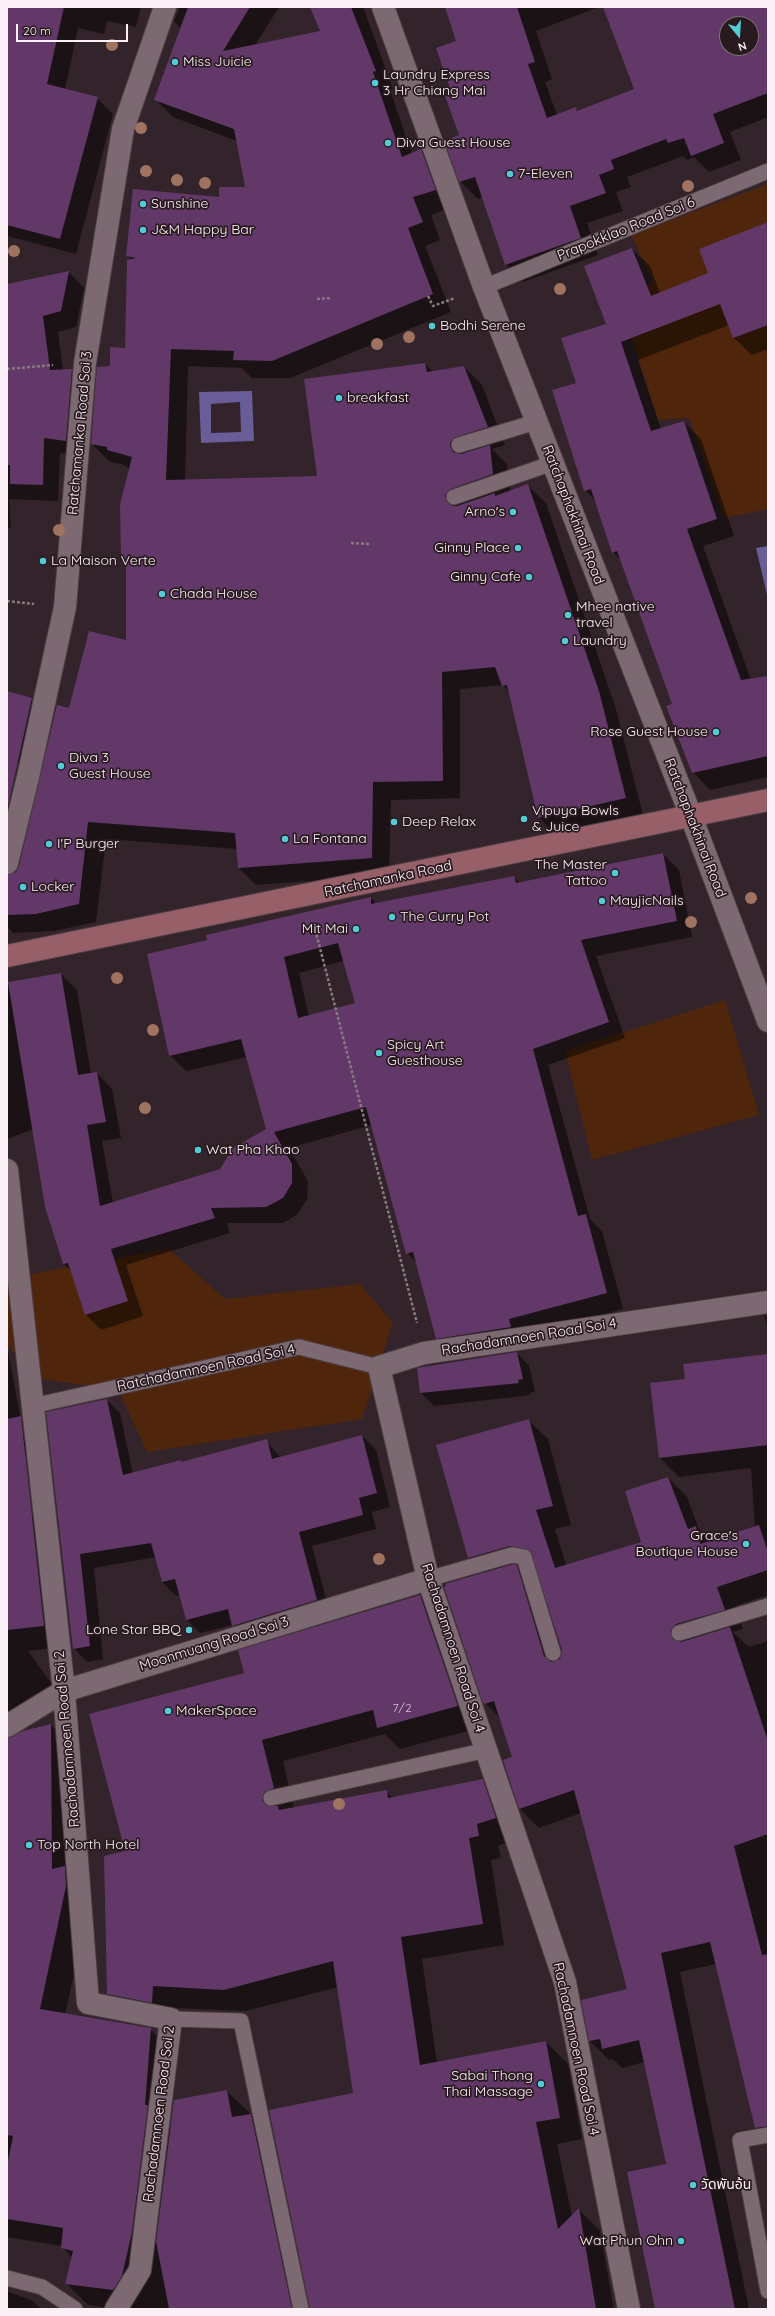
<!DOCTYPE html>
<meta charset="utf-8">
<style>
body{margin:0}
#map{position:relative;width:775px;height:2316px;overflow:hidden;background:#33232a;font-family:Quicksand,sans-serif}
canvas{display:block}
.frame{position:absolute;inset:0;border:8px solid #fbf0f5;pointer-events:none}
.north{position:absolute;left:719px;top:16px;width:40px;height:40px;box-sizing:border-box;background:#291a20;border:1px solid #7d7075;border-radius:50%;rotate:162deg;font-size:11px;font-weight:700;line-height:16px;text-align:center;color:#fbf0f5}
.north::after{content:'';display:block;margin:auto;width:14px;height:18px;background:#52ccd5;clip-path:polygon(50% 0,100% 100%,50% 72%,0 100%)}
.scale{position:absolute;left:16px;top:24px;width:112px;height:18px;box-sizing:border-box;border:2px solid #fbf0f5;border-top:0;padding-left:5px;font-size:12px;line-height:14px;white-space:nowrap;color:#fbf0f5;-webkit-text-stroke:3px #291a20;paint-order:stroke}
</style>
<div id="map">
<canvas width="775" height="2316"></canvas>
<div class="frame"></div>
<div class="north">N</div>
<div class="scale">20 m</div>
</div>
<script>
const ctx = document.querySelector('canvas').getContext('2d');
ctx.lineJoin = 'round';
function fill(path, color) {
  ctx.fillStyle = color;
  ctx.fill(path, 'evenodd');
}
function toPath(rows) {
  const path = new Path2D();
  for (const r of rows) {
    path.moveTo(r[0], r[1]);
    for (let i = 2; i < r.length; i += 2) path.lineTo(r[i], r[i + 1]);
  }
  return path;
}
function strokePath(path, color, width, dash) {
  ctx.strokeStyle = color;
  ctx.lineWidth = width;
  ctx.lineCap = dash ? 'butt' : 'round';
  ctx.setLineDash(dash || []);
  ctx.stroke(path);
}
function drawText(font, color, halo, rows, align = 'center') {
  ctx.font = font + ' Quicksand,"Noto Sans Thai",sans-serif';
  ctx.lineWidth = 3.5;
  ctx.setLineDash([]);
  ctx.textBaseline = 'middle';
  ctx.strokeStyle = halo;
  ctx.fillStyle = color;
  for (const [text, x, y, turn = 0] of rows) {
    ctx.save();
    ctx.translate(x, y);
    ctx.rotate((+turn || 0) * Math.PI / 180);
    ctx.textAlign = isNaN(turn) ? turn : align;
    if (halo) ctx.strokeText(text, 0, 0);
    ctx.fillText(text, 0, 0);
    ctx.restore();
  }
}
fill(toPath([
 [768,184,768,509,725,518,689,418,658,420,619,298,653,282,631,235],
 [725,1000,759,1115,592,1160,565,1051],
 [169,1249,225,1299,360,1284,393,1323,362,1419,147,1452,118,1390,34,1378,7,1344,7,1278]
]), '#4f260b');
fill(toPath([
 [252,391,254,441,201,443,199,392],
 [240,402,241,432,211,433,211,404],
 [768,546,768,599,756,548]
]), '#685d97');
fill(toPath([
 [7,7,141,7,136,27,107,21,104,34,78,28,65,90,97,98,113,114,76,254,7,236],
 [180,7,279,7,255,45,321,32,312,7,363,7,393,89,390,90,412,154,421,150,439,168,453,207,431,215,440,240,425,246,451,312,290,378,252,378,242,368,188,366,185,481,318,477,425,364,433,372,464,367,482,385,505,445,492,449,507,464,510,492,528,486,546,503,616,709,643,815,557,836,539,818,509,692,503,685,460,689,460,798,391,800,389,875,256,885,238,867,237,849,106,839,96,922,54,931,13,933,7,926,7,876,16,873,20,866,70,710,127,641,127,563,122,559,130,469,122,464,110,462,92,444,111,367,126,349,132,260,127,255,220,198,246,188,237,141,173,117,155,99,181,29,174,21],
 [446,7,599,7,536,31,552,79,545,82,557,115,575,109,579,112,635,89,604,7,768,7,768,117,730,132,741,160,709,172,694,157,687,160,683,156,627,177,631,187,616,192,623,211,587,223,598,255,523,282,506,264,483,197,478,199,460,181,457,42],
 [727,24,751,24,751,48,727,48],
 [768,223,768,349,752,355,734,338,729,325,638,360,661,429,684,422,701,439,734,536,703,546,751,680,768,677,768,777,710,790,693,772,673,705,623,562,613,552,596,501,585,490,577,383,608,325,632,249,650,266,660,293,709,274],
 [69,272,84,288,76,327,58,332,63,370,72,370,87,385,81,456,60,453,58,501,9,499,11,528,7,528,7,284],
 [7,692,32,699,46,713,35,767,7,760],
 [663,854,679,870,692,937,596,956,625,1038,548,1065,590,1219,602,1231,623,1309,453,1354,437,1338,417,1263,407,1253,372,1125,289,1148,308,1181,307,1199,298,1214,283,1223,227,1223,230,1233,126,1265,143,1316,101,1330,85,1314,71,1271,64,1264,34,1129,7,1139,7,983,61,974,77,990,91,1074,97,1073,112,1089,121,1138,102,1141,113,1203,221,1170,267,1129,247,1057,186,1071,170,1055,208,941,371,898,377,904,514,877,520,883],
 [344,961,356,1003,309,1016,299,973],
 [768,1315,768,1326,764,1316],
 [7,1345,27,1454,7,1458],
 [517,1353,529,1365,535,1391,530,1393,531,1395,434,1406,421,1393,418,1369],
 [768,1355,768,1595,735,1606,743,1629,733,1632,749,1647,768,1641,768,2136,754,2122,716,1964,680,1972,749,2309,656,2309,667,2165,644,2062,622,2068,613,2059,609,2060,590,2041,582,2001,628,1990,581,1813,539,1828,520,1809,504,1761,513,1758,501,1719,485,1703,484,1573,468,1558,528,1420,548,1439,571,1525,555,1529,566,1565,642,1542,668,1478,687,1497,700,1532,710,1542,755,1527,751,1468,679,1477,660,1458,686,1380],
 [529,1565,536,1566,563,1650,563,1656,558,1660,536,1585,519,1568],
 [107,1400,120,1413,133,1474,181,1461,182,1463,266,1441,281,1458,362,1436,376,1450,390,1507,372,1512,376,1529,312,1546,330,1614,247,1639,233,1625,200,1633,187,1620,180,1595,176,1596,162,1582,156,1557,94,1568,103,1659,87,1662,74,1648,47,1413],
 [7,1492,54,1537,66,1647,28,1651,59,1694,7,1731],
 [420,1596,442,1617,479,1728,400,1749,385,1734,283,1761,294,1808,386,1791,393,1798,483,1780,504,1802,517,1839,498,1846,501,1858,491,1860,504,1945,422,1959,437,2063,546,2042,568,2064,582,2139,557,2144,572,2216,579,2210,600,2231,614,2309,310,2309,354,2094,338,1987,246,2011,175,2008,174,2024,130,2016,108,1994,126,1852,245,1674],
 [51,1725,73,1746,88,1908,65,2015,150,2029,172,2051,167,2125,171,2129,227,2091,273,2136,309,2309,117,2309,88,2305,66,2283,72,2258,62,2246,7,2237,7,1739],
 [7,2291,33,2301,41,2309,7,2309]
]), '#0007');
fill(toPath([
 [7,7,64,7,47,84,98,97,60,239,7,225],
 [188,7,250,7,223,51,320,31,310,7,351,7,376,71,373,72,402,157,421,149,436,190,413,197,423,222,408,228,433,294,272,361,233,360,234,351,171,349,166,480,317,476,304,379,425,363,427,372,464,366,488,427,456,437,450,443,450,447,453,452,461,454,490,445,493,474,451,489,445,495,446,500,452,506,457,506,495,493,495,496,528,484,599,691,626,798,538,818,507,685,502,686,495,667,442,672,443,781,373,782,372,858,238,868,235,833,88,822,79,904,36,914,7,915,7,875,16,872,19,866,57,705,69,708,89,631,126,640,126,559,121,559,120,504,132,457,107,450,107,447,91,444,97,367,110,366,110,347,125,348,127,260,136,258,126,256,133,189,219,197,219,187,245,187,234,129,154,100],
 [445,7,517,7,535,62,528,64,547,118,576,107,577,111,634,89,603,7,768,7,768,93,713,114,724,143,691,156,684,138,668,143,666,139,611,160,614,169,599,175,606,193,570,206,581,238,505,265,475,177,459,182,444,141,459,135,445,96,452,94,436,48,456,41],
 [727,24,751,24,751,48,727,48],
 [768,222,768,325,733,338,720,304,621,342,651,431,684,421,717,519,687,529,741,680,768,676,768,756,692,773,666,706,672,704,617,551,612,553,591,489,584,491,552,390,576,383,561,338,606,324,584,266,632,248,651,296,708,273,699,249],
 [69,271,61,311,43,316,50,370,72,369,66,441,44,438,43,485,10,484,10,465,7,465,7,284],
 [7,691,32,698,7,810],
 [663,853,677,921,581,940,609,1022,533,1049,578,1216,586,1214,607,1293,509,1319,511,1327,436,1339,413,1252,406,1254,366,1107,274,1132,292,1164,292,1183,283,1198,266,1207,211,1208,215,1218,111,1249,128,1301,85,1315,68,1263,63,1264,45,1207,8,982,61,973,78,1075,97,1072,106,1122,87,1125,100,1206,220,1169,233,1148,266,1129,241,1039,169,1056,147,954,207,940,206,935,371,897,371,904,514,876,516,883],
 [338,943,355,1003,298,1018,284,957],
 [517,1352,523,1379,518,1380,519,1383,420,1393,417,1368],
 [768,1354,768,1445,659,1458,650,1383,685,1379,683,1364],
 [107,1399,123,1475,181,1460,181,1462,267,1439,272,1459,362,1435,377,1493,359,1498,363,1515,299,1532,317,1600,232,1626,228,1609,186,1620,175,1579,162,1582,151,1543,80,1554,90,1646,73,1649,46,1412],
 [21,1416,44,1626,7,1630,7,1419],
 [529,1419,553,1506,536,1510,555,1568,641,1542,625,1491,668,1477,688,1529,696,1526,700,1544,759,1525,768,1552,768,1570,717,1587,725,1610,676,1624,670,1631,673,1639,681,1642,730,1627,768,1741,768,1834,734,1846,762,1955,768,1954,768,2126,755,2128,710,1942,661,1953,735,2309,655,2309,627,2172,666,2164,639,2040,602,2049,600,2039,589,2041,581,2000,627,1989,574,1790,519,1809,503,1760,512,1757,494,1701,484,1704,482,1700,444,1587,446,1586,445,1584,513,1564,517,1565,544,1656,551,1662,560,1659,562,1650,530,1551,510,1546,468,1558,436,1445],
 [420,1595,458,1706,377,1728,373,1710,262,1740,274,1788,265,1792,262,1800,268,1806,278,1806,279,1810,387,1790,388,1798,483,1779,496,1818,477,1824,479,1836,469,1838,483,1924,401,1937,420,2065,546,2041,560,2118,536,2122,558,2229,579,2208,596,2309,310,2309,269,2110,353,2093,333,1961,224,1990,153,1986,152,2003,107,1994,104,1856,125,1851,89,1714,244,1673,238,1650],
 [51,1724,52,1869,65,1866,66,1886,40,2009,151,2028,145,2105,148,2105,132,2232,122,2276,113,2290,65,2284,73,2251,61,2248,63,2228,7,2219,7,2166,13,2136,7,2135,7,1738,23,1731],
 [227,2090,232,2117,251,2114,292,2309,169,2309,156,2241,174,2100]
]), '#613868');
const lane = toPath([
 [484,287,768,171],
 [459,445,536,422],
 [454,497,553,463],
 [32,1406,299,1347,379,1367],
 [428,1579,512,1555,524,1557,553,1653],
 [679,1633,768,1606],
 [271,1798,487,1750],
 [171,2019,241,2021,301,2309],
 [768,2135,740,2140,768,2291],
 [7,2278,42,2287,75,2309]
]);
const street = toPath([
 [383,7,484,287,691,816,768,1021],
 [7,863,28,777,65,607,85,363,123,129,165,7],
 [7,1170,64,1691,88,2003,171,2019,140,2270,116,2309],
 [7,1726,64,1691,428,1579],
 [629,2309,565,1982,428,1579,379,1367,424,1353,768,1302]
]);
const secondary = toPath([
 [7,956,768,800]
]);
strokePath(lane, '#4c3e44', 17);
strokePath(street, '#4c3e44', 24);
strokePath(secondary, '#4c3e44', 24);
strokePath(toPath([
 [428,296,433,306,455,298],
 [317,299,332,298],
 [7,369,53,365],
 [351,543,369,544],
 [7,601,34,604],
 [314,925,417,1323]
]), '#887a80', 2.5, [3, 2]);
strokePath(lane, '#7c6971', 15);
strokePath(street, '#7c6971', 22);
strokePath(secondary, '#975f68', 22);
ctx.fillStyle = '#a07360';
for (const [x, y] of [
 [112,45],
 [141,128],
 [146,171],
 [177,180],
 [205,183],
 [688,186],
 [14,251],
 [560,289],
 [409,337],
 [377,344],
 [59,530],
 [751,898],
 [691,922],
 [117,978],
 [153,1030],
 [145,1108],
 [379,1559],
 [339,1804]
]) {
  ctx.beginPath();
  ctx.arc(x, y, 6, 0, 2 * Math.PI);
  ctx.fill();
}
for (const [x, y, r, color] of [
 [175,62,4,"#52ccd5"],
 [375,83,4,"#52ccd5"],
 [388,143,4,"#52ccd5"],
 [510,174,4,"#52ccd5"],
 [143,204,4,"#52ccd5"],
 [143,230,4,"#52ccd5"],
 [432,326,4,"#52ccd5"],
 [339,398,4,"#52ccd5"],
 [513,512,4,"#52ccd5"],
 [518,548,4,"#52ccd5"],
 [43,561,4,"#52ccd5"],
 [529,577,4,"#52ccd5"],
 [162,594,4,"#52ccd5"],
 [568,615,4,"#52ccd5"],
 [565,641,4,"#52ccd5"],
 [716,732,4,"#52ccd5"],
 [61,766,4,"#52ccd5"],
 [524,819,4,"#52ccd5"],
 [394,822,4,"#52ccd5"],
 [285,839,4,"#52ccd5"],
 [49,844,4,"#52ccd5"],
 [615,873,4,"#52ccd5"],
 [23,887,4,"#52ccd5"],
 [602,901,4,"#52ccd5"],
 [392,917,4,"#52ccd5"],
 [356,929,4,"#52ccd5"],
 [379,1053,4,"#52ccd5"],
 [198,1150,4,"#52ccd5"],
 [746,1544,4,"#52ccd5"],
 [189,1630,4,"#52ccd5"],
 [168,1711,4,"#52ccd5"],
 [29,1845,4,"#52ccd5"],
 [541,2084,4,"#52ccd5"],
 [693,2185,4,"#52ccd5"],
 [681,2241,4,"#52ccd5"]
]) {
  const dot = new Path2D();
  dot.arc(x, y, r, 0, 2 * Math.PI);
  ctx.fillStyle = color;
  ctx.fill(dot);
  strokePath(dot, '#291a20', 1.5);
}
drawText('12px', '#d4c2d2', null, [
 ["7/2",402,1708]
]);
drawText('14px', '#fbf0f5', '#291a20', [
 ["Miss Juicie",183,62],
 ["Laundry Express",383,75],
 ["3 Hr Chiang Mai",383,91],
 ["Diva Guest House",396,143],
 ["7-Eleven",518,174],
 ["Sunshine",151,204],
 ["J&M Happy Bar",151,230],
 ["Bodhi Serene",440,326],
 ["breakfast",347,398],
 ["Arno's",505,512,"right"],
 ["Ginny Place",510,548,"right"],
 ["La Maison Verte",51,561],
 ["Ginny Cafe",521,577,"right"],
 ["Chada House",170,594],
 ["Mhee native",576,607],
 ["travel",576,623],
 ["Laundry",573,641],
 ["Rose Guest House",708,732,"right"],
 ["Diva 3",69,758],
 ["Guest House",69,774],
 ["Vipuya Bowls",532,811],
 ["& Juice",532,827],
 ["Deep Relax",402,822],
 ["La Fontana",293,839],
 ["I'P Burger",57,844],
 ["The Master",607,865,"right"],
 ["Tattoo",607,881,"right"],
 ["Locker",31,887],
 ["MayjicNails",610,901],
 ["The Curry Pot",400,917],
 ["Mit Mai",348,929,"right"],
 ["Spicy Art",387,1045],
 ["Guesthouse",387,1061],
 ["Wat Pha Khao",206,1150],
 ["Grace's",738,1536,"right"],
 ["Boutique House",738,1552,"right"],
 ["Lone Star BBQ",181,1630,"right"],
 ["MakerSpace",176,1711],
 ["Top North Hotel",37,1845],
 ["Sabai Thong",533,2076,"right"],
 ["Thai Massage",533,2092,"right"],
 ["วัดพันอ้น",701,2185],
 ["Wat Phun Ohn",673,2241,"right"]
], 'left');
drawText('14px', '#fbf0f5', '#291a20', [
 ["Prapokklao Road Soi 6",626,229,-22],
 ["Ratchamanka Road Soi 3",80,433,-85],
 ["Ratchaphakhinai Road",573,515,69],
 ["Ratchaphakhinai Road",695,828,69],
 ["Ratchamanka Road",388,879,-12],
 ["Rachadamnoen Road Soi 4",529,1337,-9],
 ["Ratchadamnoen Road Soi 4",206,1368,-12],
 ["Moonmuang Road Soi 3",214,1644,-17],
 ["Rachadamnoen Road Soi 4",453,1648,72],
 ["Rachadamnoen Road Soi 2",67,1739,-95],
 ["Rachadamnoen Road Soi 4",576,2049,78],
 ["Rachadamnoen Road Soi 2",159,2114,-83]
]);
</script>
